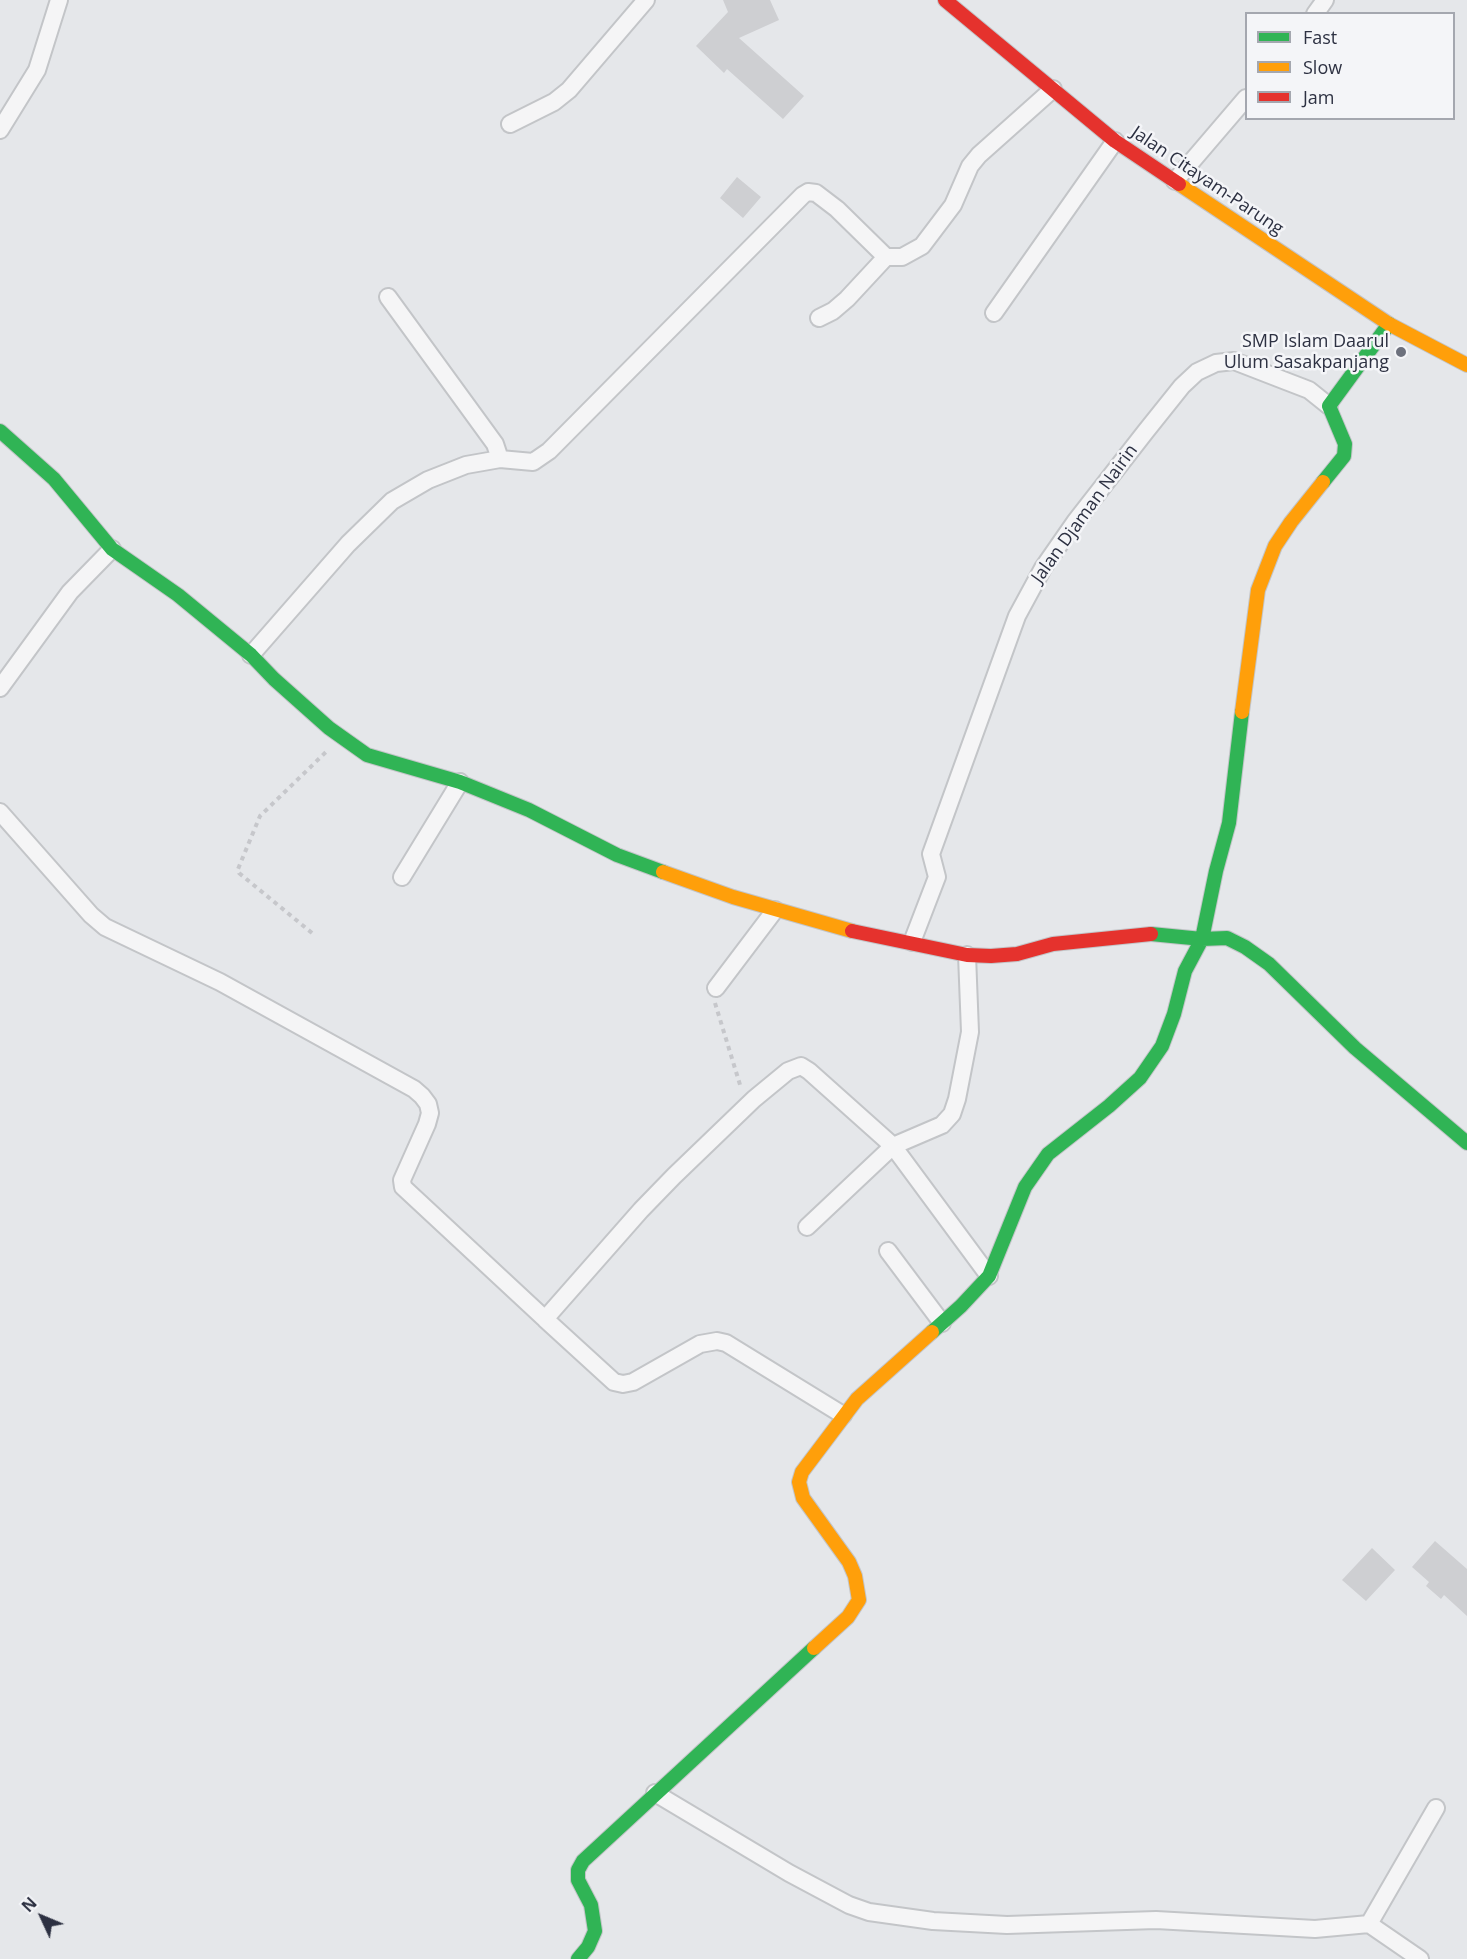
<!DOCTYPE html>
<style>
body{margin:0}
#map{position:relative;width:1467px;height:1959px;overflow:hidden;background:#e5e7ea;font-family:"Open Sans",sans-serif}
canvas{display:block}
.legend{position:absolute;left:1245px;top:12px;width:210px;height:108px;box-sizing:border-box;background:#f4f5f8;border:2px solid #a4a7af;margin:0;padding:8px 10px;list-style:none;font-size:18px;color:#2d3142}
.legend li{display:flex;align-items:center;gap:12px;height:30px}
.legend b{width:30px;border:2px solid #a4a7af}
.north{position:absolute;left:12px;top:1887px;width:60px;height:60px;-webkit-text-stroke:4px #f4f5f8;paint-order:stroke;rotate:314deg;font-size:16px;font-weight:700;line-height:24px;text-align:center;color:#2d3142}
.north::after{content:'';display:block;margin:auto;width:21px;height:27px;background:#2d3142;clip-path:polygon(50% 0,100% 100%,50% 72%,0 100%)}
</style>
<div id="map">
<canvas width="1467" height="1959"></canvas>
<ul class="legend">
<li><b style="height:8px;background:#30b455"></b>Fast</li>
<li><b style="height:8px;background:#ff9f0a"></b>Slow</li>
<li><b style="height:8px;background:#e5322d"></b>Jam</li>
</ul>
<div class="north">N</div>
</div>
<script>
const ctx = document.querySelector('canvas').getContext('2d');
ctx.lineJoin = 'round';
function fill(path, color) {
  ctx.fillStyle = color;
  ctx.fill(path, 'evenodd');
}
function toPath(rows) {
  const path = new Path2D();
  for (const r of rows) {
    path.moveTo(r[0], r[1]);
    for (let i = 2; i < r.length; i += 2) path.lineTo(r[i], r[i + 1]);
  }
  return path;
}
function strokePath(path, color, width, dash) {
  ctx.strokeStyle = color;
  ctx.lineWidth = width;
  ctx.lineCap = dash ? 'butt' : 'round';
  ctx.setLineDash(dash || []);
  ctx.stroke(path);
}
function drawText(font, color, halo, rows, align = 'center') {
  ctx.font = font + ' "Open Sans",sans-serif';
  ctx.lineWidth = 5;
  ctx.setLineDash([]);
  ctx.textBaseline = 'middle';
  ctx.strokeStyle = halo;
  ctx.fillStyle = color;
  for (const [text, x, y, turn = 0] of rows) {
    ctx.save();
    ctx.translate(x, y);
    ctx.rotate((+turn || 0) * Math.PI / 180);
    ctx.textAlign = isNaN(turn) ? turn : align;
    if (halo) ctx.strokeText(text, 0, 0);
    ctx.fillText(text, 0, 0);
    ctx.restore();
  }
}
fill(toPath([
 [723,0,770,0,779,20,739,38,804,96,783,119,727,69,724,73,696,46,728,12],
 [737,177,761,197,743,218,720,198],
 [1435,1541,1467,1569,1467,1616,1444,1595,1441,1599,1426,1586,1429,1582,1412,1567],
 [1372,1548,1395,1570,1366,1601,1342,1580]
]), '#cecfd2');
const street = toPath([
 [1315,14,1325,0],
 [510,124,554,102,569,90,646,0],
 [0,130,37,70,59,0],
 [1175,181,1246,98],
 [388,297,495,444,500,459,533,462,549,451,803,195,808,192,816,193,837,209,886,257,902,257,922,246,953,205,970,166,979,155,1053,89],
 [994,313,1115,141],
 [819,318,833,311,847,299,886,257],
 [251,655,348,544,392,501,428,480,466,465,500,459],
 [0,688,70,592,112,549],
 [0,812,91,915,105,927,220,982,414,1089,422,1096,428,1104,430,1113,427,1124,402,1180,403,1187,545,1319,641,1210,674,1176,754,1099,788,1071,801,1066,809,1071,893,1146,989,1276],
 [402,877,460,782],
 [912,942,937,877,931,854,1017,616,1043,568,1075,522,1146,431,1182,386,1197,372,1216,363,1234,361,1283,380,1309,390,1329,406],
 [716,988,775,910],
 [807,1227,893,1146,942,1125,952,1114,957,1099,970,1032,967,955],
 [888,1251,942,1323],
 [545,1319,614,1382,623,1384,633,1382,700,1344,717,1341,726,1343,843,1415],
 [655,1793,789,1873,849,1905,869,1912,933,1921,1007,1925,1156,1920,1315,1929,1369,1924,1420,1959],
 [1369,1924,1436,1808]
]);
const fast = toPath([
 [0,431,54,479,112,549,178,595,251,655,274,679,329,728,367,755,460,782,529,810,617,855,663,872],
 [1323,482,1344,456,1345,444,1329,406,1389,324],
 [1151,934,1202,939,1227,938,1245,947,1269,964,1355,1048,1467,1143],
 [932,1332,961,1306,989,1276,1025,1187,1048,1154,1109,1106,1140,1078,1162,1046,1174,1014,1185,971,1202,939,1216,871,1229,823,1242,712],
 [578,1959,588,1947,595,1931,591,1905,578,1880,578,1870,583,1861,814,1648]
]);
const slow = toPath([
 [1179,184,1389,324,1467,365],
 [1242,712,1258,590,1275,546,1291,522,1323,482],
 [663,872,733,897,852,931],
 [814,1648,848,1617,859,1600,855,1576,849,1562,803,1498,799,1482,802,1472,857,1399,932,1332]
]);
const jam = toPath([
 [945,0,1115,141,1179,184],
 [852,931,967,955,991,956,1017,954,1053,944,1151,934]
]);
strokePath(street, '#c3c5c8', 20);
strokePath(fast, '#c3c5c8', 16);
strokePath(slow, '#c3c5c8', 16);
strokePath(jam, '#c3c5c8', 16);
strokePath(toPath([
 [312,933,239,873,238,869,260,816,327,751],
 [715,1003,741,1088]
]), '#c6c7cb', 4, [4.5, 4.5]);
strokePath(street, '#f5f5f6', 16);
strokePath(fast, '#30b455', 14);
strokePath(slow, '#ff9f0a', 14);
strokePath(jam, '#e5322d', 14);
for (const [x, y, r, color] of [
 [1401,352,6,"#6d717d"]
]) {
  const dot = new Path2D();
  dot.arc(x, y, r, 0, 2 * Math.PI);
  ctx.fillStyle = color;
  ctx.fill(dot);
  strokePath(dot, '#f4f5f8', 2);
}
drawText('18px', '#2d3142', '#f4f5f8', [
 ["Jalan Citayam-Parung",1207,181,34],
 ["Jalan Djaman Nairin",1085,514,-54]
]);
drawText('18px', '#2d3142', '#f4f5f8', [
 ["SMP Islam Daarul",1389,342],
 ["Ulum Sasakpanjang",1389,363]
], 'right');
</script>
